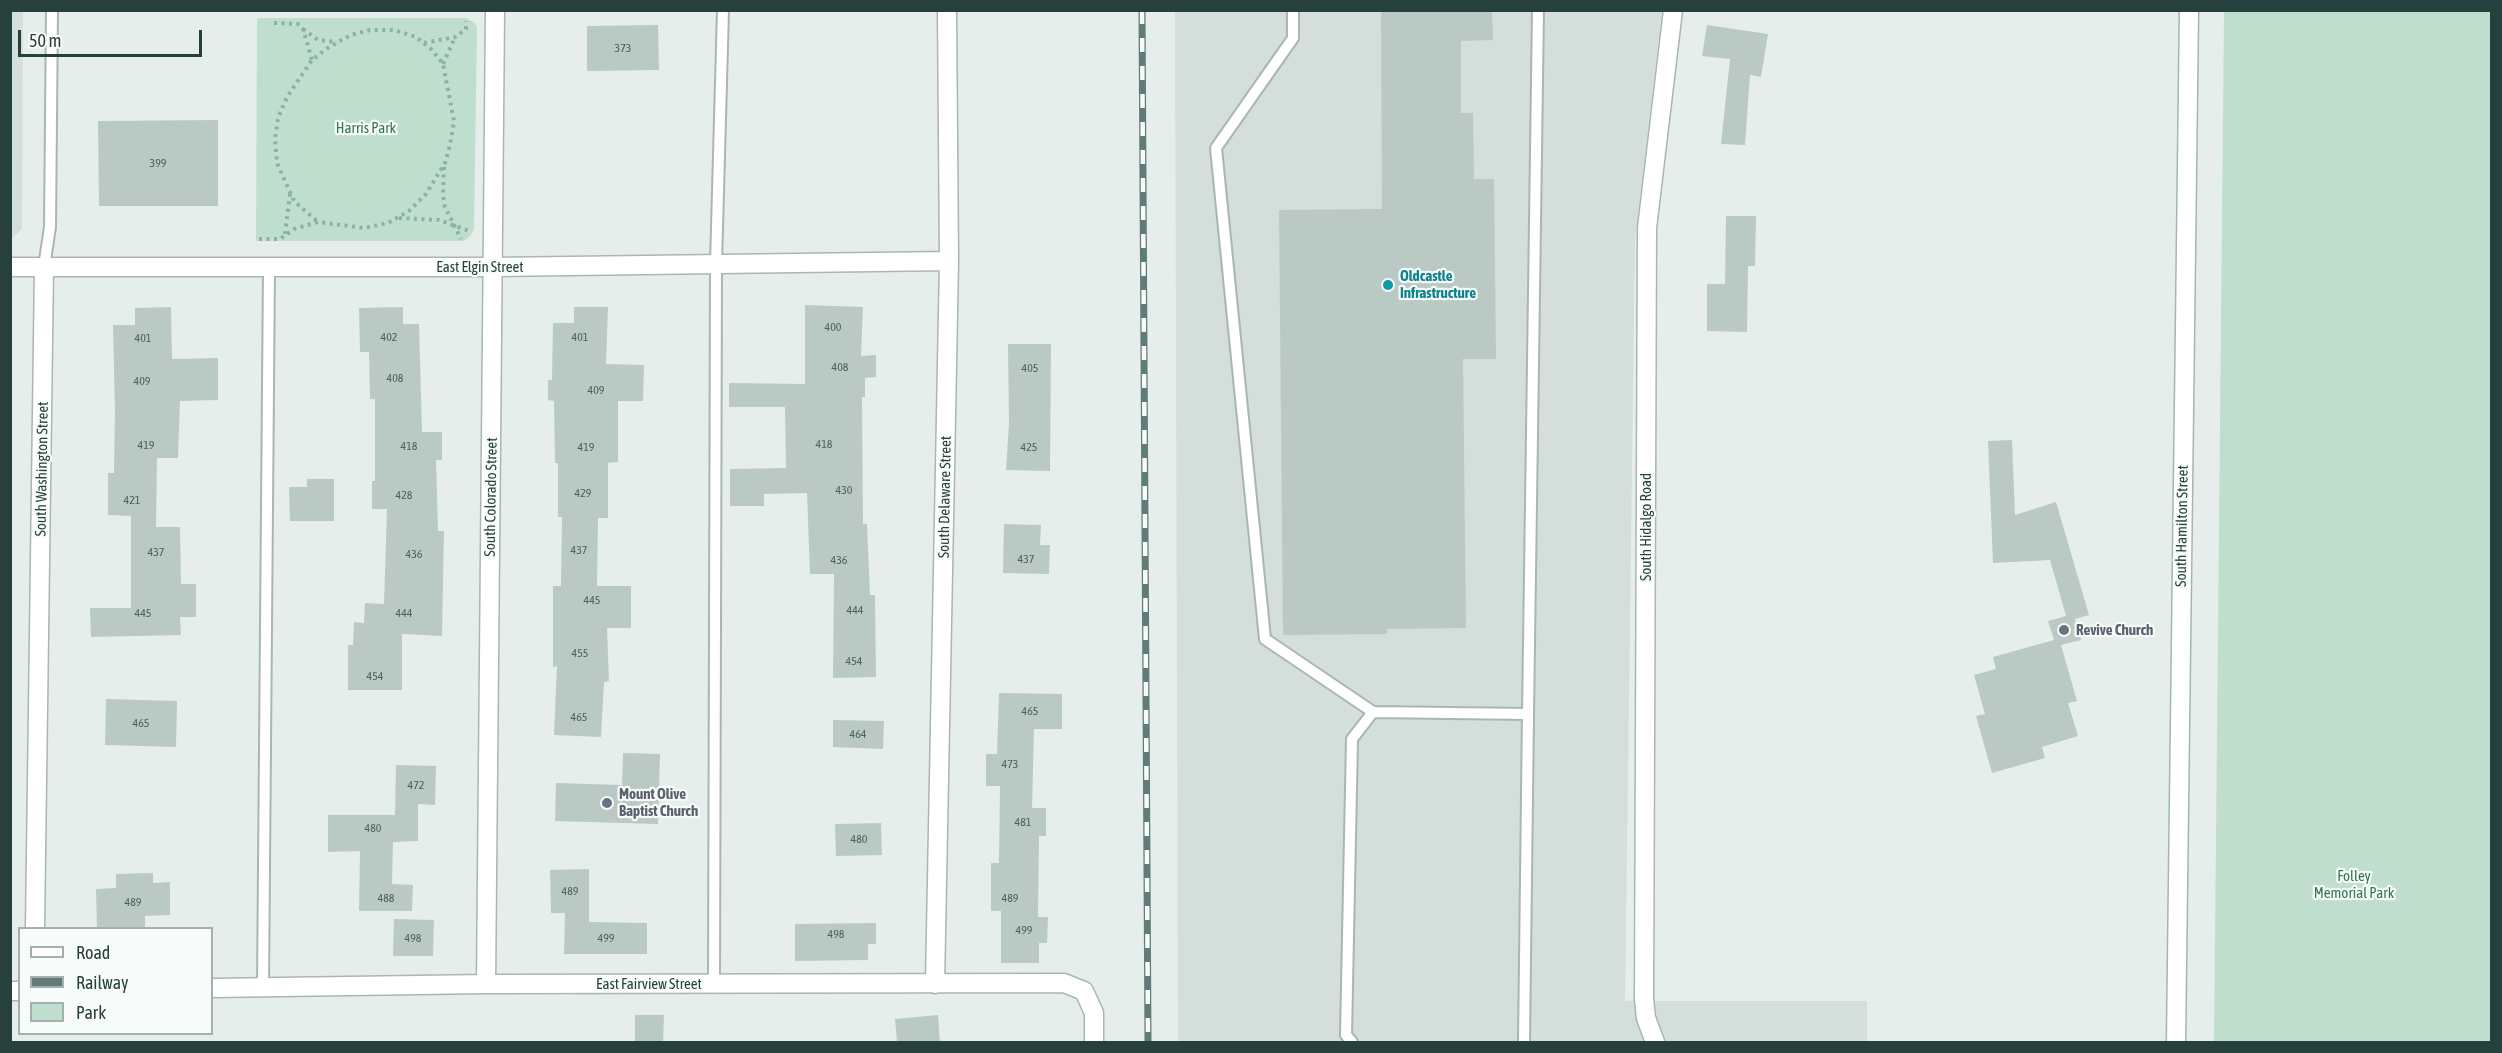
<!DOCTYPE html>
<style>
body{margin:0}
#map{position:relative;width:2502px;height:1053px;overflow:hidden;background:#e6eeec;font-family:"Asap Condensed",sans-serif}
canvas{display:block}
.frame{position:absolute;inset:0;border:12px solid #25403d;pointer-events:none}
.legend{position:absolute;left:18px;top:927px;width:195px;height:108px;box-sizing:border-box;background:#f7fbf9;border:2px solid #a3b0ae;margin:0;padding:8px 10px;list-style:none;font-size:18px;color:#25403d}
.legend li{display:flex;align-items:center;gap:12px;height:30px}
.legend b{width:30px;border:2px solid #a3b0ae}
.scale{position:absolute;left:18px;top:30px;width:184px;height:27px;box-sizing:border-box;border:3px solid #25403d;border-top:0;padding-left:8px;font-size:18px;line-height:21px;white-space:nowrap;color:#25403d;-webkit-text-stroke:4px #f7fbf9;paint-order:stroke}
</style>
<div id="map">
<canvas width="2502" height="1053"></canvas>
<div class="frame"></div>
<ul class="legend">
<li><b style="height:8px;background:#fff"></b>Road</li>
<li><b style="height:8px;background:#607b78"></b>Railway</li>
<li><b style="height:16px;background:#c0decd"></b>Park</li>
</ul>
<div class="scale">50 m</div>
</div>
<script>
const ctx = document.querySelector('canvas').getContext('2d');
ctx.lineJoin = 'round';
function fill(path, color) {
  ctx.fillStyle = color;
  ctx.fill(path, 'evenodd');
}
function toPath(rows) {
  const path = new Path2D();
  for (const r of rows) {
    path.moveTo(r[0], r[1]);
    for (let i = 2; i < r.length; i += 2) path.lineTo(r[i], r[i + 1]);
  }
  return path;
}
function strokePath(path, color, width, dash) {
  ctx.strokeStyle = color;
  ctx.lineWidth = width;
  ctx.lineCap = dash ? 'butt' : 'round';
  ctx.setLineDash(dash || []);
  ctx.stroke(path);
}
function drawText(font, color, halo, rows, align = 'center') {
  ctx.font = font + ' "Asap Condensed",sans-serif';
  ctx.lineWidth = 4.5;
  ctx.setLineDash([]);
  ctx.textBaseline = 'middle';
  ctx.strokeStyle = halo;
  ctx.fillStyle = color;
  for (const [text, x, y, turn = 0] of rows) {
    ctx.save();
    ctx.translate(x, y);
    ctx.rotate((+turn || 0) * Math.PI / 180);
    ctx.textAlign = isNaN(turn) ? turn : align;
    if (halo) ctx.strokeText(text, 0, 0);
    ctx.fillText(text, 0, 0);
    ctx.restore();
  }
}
fill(toPath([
 [11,10,23,11,22,229,11,239],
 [1175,11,1662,11,1635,239,1625,1001,1867,1001,1867,1042,1178,1042]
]), '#d4dedb');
fill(toPath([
 [2224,11,2491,11,2491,1042,2214,1042],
 [257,18,466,18,475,23,477,27,474,229,470,236,464,241,256,241]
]), '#c0decd');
fill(toPath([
 [1381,10,1492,10,1493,40,1461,41,1461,113,1473,113,1474,179,1494,179,1496,359,1463,359,1466,628,1387,629,1387,634,1283,635,1279,210,1382,209],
 [658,25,659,70,587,71,587,26],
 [1707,25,1768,34,1761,77,1750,75,1745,145,1721,144,1730,59,1702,56],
 [218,120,218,206,99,206,98,121],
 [1726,216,1756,216,1755,266,1748,266,1747,332,1707,331,1707,284,1725,284],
 [805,305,863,307,861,356,876,355,876,377,865,378,865,397,862,397,863,524,867,524,870,595,875,595,876,677,833,678,834,574,810,574,807,493,764,494,764,506,730,506,730,469,786,468,785,407,729,407,729,383,805,384],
 [171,307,172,359,218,358,218,400,180,401,178,458,157,458,156,527,180,527,181,584,196,584,196,617,180,617,181,635,91,637,90,608,131,608,131,516,108,515,108,473,114,473,115,412,113,325,135,325,135,308],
 [403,307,403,324,419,324,422,432,442,432,442,460,436,460,438,531,444,531,442,636,402,634,402,690,348,690,348,645,353,645,354,622,364,623,365,603,384,604,387,509,372,509,372,481,375,481,375,399,370,399,369,352,360,352,359,308],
 [574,307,608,307,606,364,644,365,643,401,618,401,618,462,608,463,608,518,598,518,597,586,631,586,631,628,607,628,609,681,604,682,601,737,554,735,557,666,553,667,553,586,561,586,562,517,558,517,558,463,555,463,554,401,548,400,548,380,552,380,553,323,574,323],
 [1008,344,1051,344,1050,471,1006,470,1009,424],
 [2012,440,2015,515,2056,502,2089,615,2075,619,2081,640,2061,645,2077,701,2068,703,2078,736,2042,747,2045,758,1992,773,1976,716,1985,714,1974,675,1996,669,1993,657,2054,640,2048,621,2066,616,2050,560,1993,563,1988,441],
 [307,479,334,479,334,521,290,521,289,487,307,487],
 [1004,524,1041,525,1040,545,1050,545,1049,574,1003,573],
 [999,693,1062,694,1062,729,1034,729,1032,808,1046,808,1046,836,1039,836,1038,917,1048,917,1047,943,1039,943,1039,963,1001,963,1001,911,991,911,991,863,999,863,1000,786,986,786,986,754,997,754],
 [106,699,177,701,176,747,105,745],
 [833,720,884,721,883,749,833,747],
 [623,753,660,754,658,824,555,821,556,783,622,785],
 [396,765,436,766,435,805,418,804,418,841,393,842,392,884,413,885,412,911,359,911,360,851,328,852,328,815,395,815],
 [881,823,882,855,836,856,835,824],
 [589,869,589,922,647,923,647,954,564,954,565,913,551,913,550,870],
 [153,873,153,883,170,882,170,915,145,916,145,928,97,928,96,889,116,888,116,874],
 [394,919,434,920,433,956,393,956],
 [876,923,876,944,868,944,868,960,795,961,795,924],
 [635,1015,664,1015,663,1042,635,1042],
 [938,1015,940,1042,897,1042,895,1019]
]), '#bbc9c5');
const lane = toPath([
 [1293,10,1293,38,1216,148,1265,639,1373,712,1528,714,1538,10],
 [44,267,50,227,52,10],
 [714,984,716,264,723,10],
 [263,987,269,267],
 [1352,1042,1346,1035,1352,739,1373,712],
 [1524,1042,1528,714]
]);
const street = toPath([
 [10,267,493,267,949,261],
 [35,928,44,267],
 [486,984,495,10],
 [935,984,949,261,947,10],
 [212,988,486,984,1064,983,1084,991,1094,1013,1094,1042],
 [10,991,20,991],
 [1655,1042,1646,1018,1644,999,1647,228,1673,10]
]);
const secondary = toPath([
 [2176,1042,2189,10]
]);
strokePath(lane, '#a8b6b4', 14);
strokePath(street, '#a8b6b4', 21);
strokePath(secondary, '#a2b7b3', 21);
strokePath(toPath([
 [274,23,298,24,303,29,312,60],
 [303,29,318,40,337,42],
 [424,43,455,37,466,29,466,21],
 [443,64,455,37],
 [444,167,443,196,445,207,461,239],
 [399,218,439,220,469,231],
 [285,234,290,194],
 [259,239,280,239,294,229,318,222,364,228,388,223,409,211,426,194,445,163,450,145,454,121,443,64,432,50,416,37,394,30,370,30,351,35,329,47,312,60,287,97,278,118,275,139,277,163,294,201,318,222]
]), '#88b1aa', 4, [3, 4.5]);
strokePath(lane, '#fff', 10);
strokePath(street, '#fff', 18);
strokePath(secondary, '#fff', 18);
const rail = toPath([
 [1142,10,1148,1042]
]);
strokePath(rail, '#607b78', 7);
strokePath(rail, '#f7fbf9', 4.5, [14]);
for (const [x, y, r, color] of [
 [1388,285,6,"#0f9aa8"],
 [2064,630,6,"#6b7280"],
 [607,803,6,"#6b7280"]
]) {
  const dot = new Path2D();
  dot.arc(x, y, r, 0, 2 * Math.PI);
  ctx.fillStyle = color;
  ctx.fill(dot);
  strokePath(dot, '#f7fbf9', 2);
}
drawText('12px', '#4a625f', null, [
 ["373",623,48],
 ["399",158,163],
 ["400",833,327],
 ["402",389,337],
 ["401",580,337],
 ["401",143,338],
 ["408",840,367],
 ["405",1030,368],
 ["408",395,378],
 ["409",142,381],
 ["409",596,390],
 ["418",824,444],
 ["419",146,445],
 ["418",409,446],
 ["419",586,447],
 ["425",1029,447],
 ["430",844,490],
 ["429",583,493],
 ["428",404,495],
 ["421",132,500],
 ["437",579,550],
 ["437",156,552],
 ["436",414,554],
 ["437",1026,559],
 ["436",839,560],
 ["445",592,600],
 ["444",855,610],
 ["445",143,613],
 ["444",404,613],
 ["455",580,653],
 ["454",854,661],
 ["454",375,676],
 ["465",1030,711],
 ["465",579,717],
 ["465",141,723],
 ["464",858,734],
 ["473",1010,764],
 ["472",416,785],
 ["481",1023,822],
 ["480",373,828],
 ["480",859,839],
 ["489",570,891],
 ["488",386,898],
 ["489",1010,898],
 ["489",133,902],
 ["499",1024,930],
 ["498",836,934],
 ["498",413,938],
 ["499",606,938]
]);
drawText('15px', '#317655', '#f7fbf9', [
 ["Harris Park",366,128],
 ["Folley",2354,876],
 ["Memorial Park",2354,893]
]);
drawText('15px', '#25403d', '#f7fbf9', [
 ["East Elgin Street",480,267],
 ["South Washington Street",42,469,-89],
 ["South Colorado Street",491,497,-89],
 ["South Delaware Street",945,497,-89],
 ["South Hamilton Street",2182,526,-89],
 ["South Hidalgo Road",1646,527,-90],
 ["East Fairview Street",649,984]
]);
drawText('bold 15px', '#0d838f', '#f7fbf9', [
 ["Oldcastle",1400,276],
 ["Infrastructure",1400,293]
], 'left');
drawText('bold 15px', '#5b616d', '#f7fbf9', [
 ["Revive Church",2076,630],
 ["Mount Olive",619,794],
 ["Baptist Church",619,811]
], 'left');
</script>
